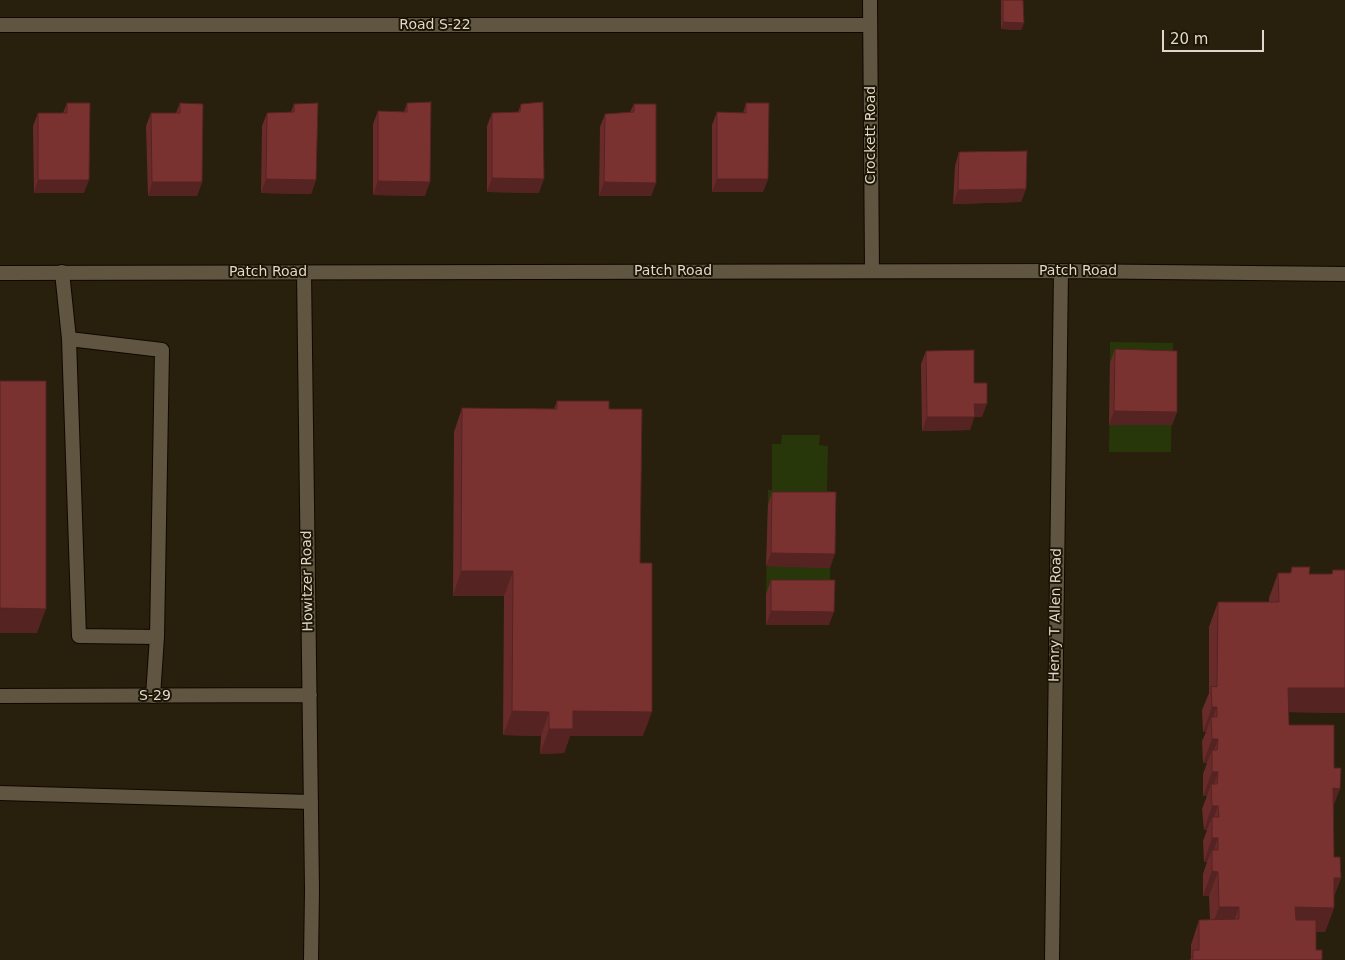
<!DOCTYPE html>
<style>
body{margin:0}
#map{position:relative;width:1345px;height:960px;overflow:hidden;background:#281f0c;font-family:"DejaVu Sans",sans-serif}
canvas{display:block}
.scale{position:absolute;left:1162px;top:30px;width:102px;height:22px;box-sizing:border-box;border:2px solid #dfd9cd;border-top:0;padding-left:6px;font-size:15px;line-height:18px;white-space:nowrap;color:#dfd9cd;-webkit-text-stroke:4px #1e1504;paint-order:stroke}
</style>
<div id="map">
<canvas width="1345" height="960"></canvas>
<div class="scale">20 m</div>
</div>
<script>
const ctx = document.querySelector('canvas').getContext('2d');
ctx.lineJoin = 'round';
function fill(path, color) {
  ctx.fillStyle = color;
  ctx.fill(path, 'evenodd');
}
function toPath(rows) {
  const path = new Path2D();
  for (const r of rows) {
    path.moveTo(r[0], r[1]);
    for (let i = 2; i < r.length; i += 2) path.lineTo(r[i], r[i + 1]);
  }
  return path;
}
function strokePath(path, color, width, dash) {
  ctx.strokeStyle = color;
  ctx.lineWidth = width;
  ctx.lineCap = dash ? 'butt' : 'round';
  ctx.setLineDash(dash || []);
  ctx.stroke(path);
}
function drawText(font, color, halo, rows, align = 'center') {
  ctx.font = font + ' "DejaVu Sans",sans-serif';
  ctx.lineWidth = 4;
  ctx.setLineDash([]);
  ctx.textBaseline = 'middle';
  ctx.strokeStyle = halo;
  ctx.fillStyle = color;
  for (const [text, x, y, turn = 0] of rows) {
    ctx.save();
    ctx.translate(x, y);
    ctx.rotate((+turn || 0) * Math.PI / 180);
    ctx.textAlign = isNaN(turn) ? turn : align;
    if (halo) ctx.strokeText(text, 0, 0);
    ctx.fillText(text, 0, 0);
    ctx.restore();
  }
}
fill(toPath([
 [1110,342,1173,343,1171,452,1109,452],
 [782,435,820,435,819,445,828,446,827,491,831,491,830,594,766,594,768,490,772,490,772,444,781,444]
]), '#27370a');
const service = toPath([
 [0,25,870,25],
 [62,272,69,339],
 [69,339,162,350,157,637,79,636,69,339],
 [153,696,157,637],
 [0,793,311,802]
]);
const minor = toPath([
 [870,0,872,271],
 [304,272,312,890,311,960],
 [0,273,1061,271,1345,274],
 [0,696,310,695],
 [1052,960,1061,271]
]);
strokePath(service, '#100800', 16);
strokePath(minor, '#100800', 16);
strokePath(service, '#5f5541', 14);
strokePath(minor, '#5f5541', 14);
fill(toPath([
 [1001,0,1023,0,1024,23,1021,30,1001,29],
 [67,103,84,193,34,193,33,126,38,113,63,113],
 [180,103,202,182,197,196,148,196,146,126,151,113,176,113],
 [407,103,425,196,373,195,373,124,378,111,404,112],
 [746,103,768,179,763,192,712,192,712,125,717,112,743,113],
 [294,104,316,180,311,194,261,193,262,126,267,113,291,112],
 [521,104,539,193,487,192,487,126,492,113,518,112],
 [634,104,656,183,651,196,599,196,600,127,605,114,630,112],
 [959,152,1026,189,1021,202,953,204,955,166],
 [1115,349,1177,412,1172,425,1109,425,1110,363],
 [926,351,974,383,982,417,974,417,970,430,922,431,921,364],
 [557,401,609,409,640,563,643,736,570,736,564,753,540,754,541,736,503,735,504,596,453,596,454,432,462,408,554,409],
 [772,492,830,568,766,566,768,505],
 [1292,567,1309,574,1332,574,1333,570,1345,713,1288,712,1289,725,1334,807,1334,857,1341,878,1334,896,1334,908,1325,932,1316,932,1316,950,1322,960,1190,960,1191,958,1191,945,1199,920,1210,920,1209,896,1203,896,1203,874,1207,862,1204,862,1203,841,1207,830,1204,830,1202,809,1207,796,1203,796,1203,774,1207,763,1203,763,1202,741,1206,732,1203,732,1202,710,1209,693,1209,627,1218,602,1269,602,1269,598,1278,573,1290,573],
 [771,580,829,625,766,625,766,594]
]), '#692b2a');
fill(toPath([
 [1003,22,1024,23,1021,30,1001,29],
 [492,178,544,179,539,193,487,192],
 [266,179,316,180,311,194,261,193],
 [717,179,768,179,763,192,712,192],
 [38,180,89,180,84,193,34,193],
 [378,181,430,182,425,196,373,195],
 [152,182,202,182,197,196,148,196],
 [604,182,656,183,651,196,599,196],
 [1026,189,1021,202,953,204,958,190],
 [974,404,987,404,982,417,974,417,970,430,922,431,927,417],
 [1114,411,1177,412,1172,425,1109,425],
 [771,553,835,554,830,568,766,566],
 [461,571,513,571,504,596,453,596],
 [0,608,46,609,37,633,0,633],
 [771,611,834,612,829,625,766,625],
 [1288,688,1345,688,1345,713,1279,712],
 [1212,707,1217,707,1211,722,1211,717,1206,732,1203,732],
 [512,711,549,712,541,736,503,735],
 [573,711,652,712,643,736,570,736,564,753,540,754,549,729],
 [1212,739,1218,739,1212,756,1212,750,1207,763,1203,763],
 [1212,772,1218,772,1212,790,1211,784,1207,796,1203,796],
 [1333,788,1340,789,1331,813],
 [1212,806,1218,806,1212,822,1212,817,1207,830,1204,830],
 [1212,838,1218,838,1212,855,1212,850,1207,862,1204,862],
 [1212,871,1218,872,1209,896,1203,896],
 [1334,878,1341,878,1332,902],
 [1219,907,1239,907,1230,932,1210,932],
 [1295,907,1334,908,1325,932,1286,932]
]), '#552322');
const building = toPath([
 [1003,0,1023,0,1024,23,1003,22,1003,0],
 [431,102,430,182,378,181,378,111,407,112,407,103,431,102],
 [543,102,544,179,492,178,492,113,520,112,521,104,543,102],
 [67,103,90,103,89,180,38,180,38,113,67,113,67,103],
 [180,103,203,104,202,182,152,182,151,113,180,113,180,103],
 [318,103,316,180,266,179,267,113,294,112,294,104,318,103],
 [746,103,769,103,768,179,717,179,717,112,746,113,746,103],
 [634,104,656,104,656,183,604,182,605,114,634,112,634,104],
 [1027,151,1026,189,958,190,959,152,1027,151],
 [1115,349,1177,351,1177,412,1114,411,1115,349],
 [974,350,974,383,987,383,987,404,974,404,975,417,927,417,926,351,974,350],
 [0,381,46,381,46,609,0,608,0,381],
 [557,401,609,401,609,409,642,409,640,563,652,563,652,712,573,711,573,729,549,729,549,712,512,711,513,571,461,571,462,408,557,409,557,401],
 [772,492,836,492,835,554,771,553,772,492],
 [1292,567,1310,567,1309,574,1332,574,1333,570,1345,570,1345,688,1288,688,1289,725,1334,725,1334,768,1341,768,1340,789,1333,788,1334,857,1340,857,1341,878,1334,878,1334,908,1295,907,1296,920,1316,920,1316,950,1322,950,1322,960,1193,960,1193,950,1199,950,1199,920,1239,919,1239,907,1219,907,1218,872,1212,871,1212,850,1218,850,1218,838,1212,838,1212,817,1219,817,1218,806,1212,806,1211,784,1217,784,1218,772,1212,772,1212,750,1217,750,1218,739,1212,739,1211,717,1217,717,1217,707,1212,707,1211,686,1217,687,1218,602,1279,602,1278,573,1291,573,1292,567],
 [771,580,835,580,834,612,771,611,771,580]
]);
fill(building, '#7a3231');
strokePath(building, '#552322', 1);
drawText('14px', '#dfd9cd', '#1e1504', [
 ["Road S-22",435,25],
 ["Crockett Road",871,135,-90],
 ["Patch Road",673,271],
 ["Patch Road",1078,271],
 ["Patch Road",268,272],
 ["Howitzer Road",308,581,-91],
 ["Henry T Allen Road",1056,615,-89],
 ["S-29",155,696]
]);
</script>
